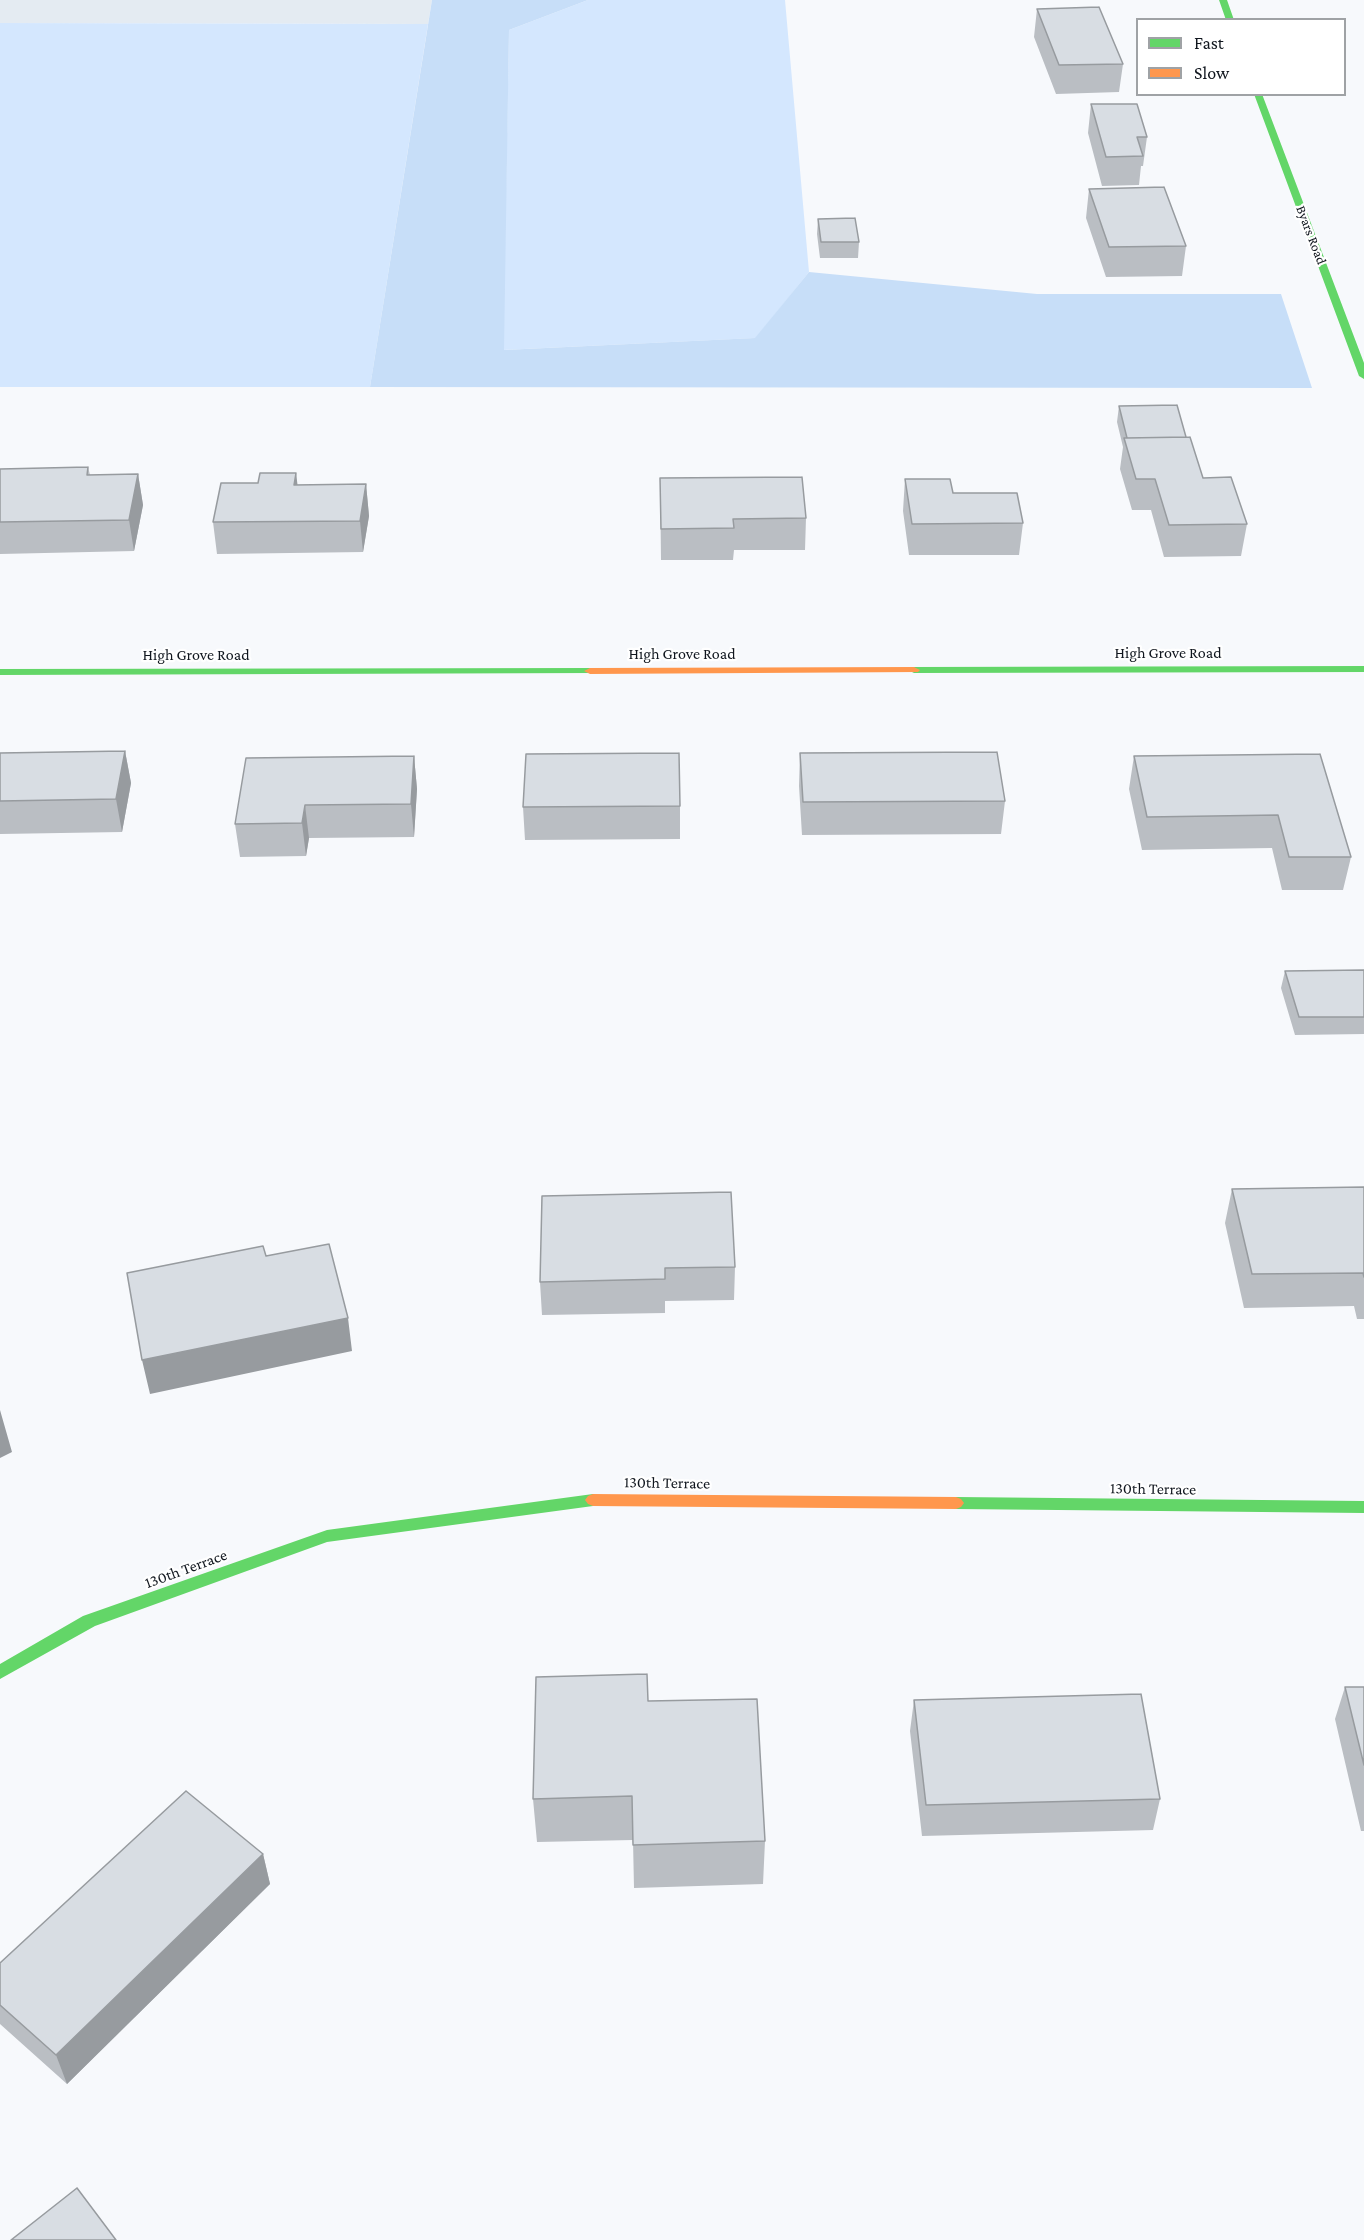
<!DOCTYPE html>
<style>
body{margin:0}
#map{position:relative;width:1364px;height:2240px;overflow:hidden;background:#f7f9fc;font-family:"Crimson Pro",serif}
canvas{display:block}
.legend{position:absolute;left:1136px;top:18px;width:210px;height:78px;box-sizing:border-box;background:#fff;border:2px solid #9fa2a5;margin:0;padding:8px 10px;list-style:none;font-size:18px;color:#10161e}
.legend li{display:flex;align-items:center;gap:12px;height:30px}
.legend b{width:30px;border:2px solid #9fa2a5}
</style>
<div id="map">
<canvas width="1364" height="2240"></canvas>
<ul class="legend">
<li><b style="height:8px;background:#63d668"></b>Fast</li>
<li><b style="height:8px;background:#ff974d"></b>Slow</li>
</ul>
</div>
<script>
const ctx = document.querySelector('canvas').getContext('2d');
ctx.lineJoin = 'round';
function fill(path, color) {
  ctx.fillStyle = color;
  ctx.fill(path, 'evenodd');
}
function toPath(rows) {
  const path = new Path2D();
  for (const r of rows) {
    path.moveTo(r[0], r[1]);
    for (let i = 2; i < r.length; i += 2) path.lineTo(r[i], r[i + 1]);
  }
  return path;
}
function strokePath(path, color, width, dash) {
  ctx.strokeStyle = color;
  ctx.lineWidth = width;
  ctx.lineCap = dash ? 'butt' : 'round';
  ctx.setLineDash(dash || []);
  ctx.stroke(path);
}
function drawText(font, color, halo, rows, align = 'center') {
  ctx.font = font + ' "Crimson Pro",serif';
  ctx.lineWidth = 4.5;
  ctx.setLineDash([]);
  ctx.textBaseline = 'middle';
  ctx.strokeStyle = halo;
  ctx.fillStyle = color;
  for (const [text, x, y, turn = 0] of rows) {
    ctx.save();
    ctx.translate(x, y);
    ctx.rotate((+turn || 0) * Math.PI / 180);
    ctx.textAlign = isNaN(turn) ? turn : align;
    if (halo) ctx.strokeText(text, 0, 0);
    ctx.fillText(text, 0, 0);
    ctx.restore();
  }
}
fill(toPath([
 [0,0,432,0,428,24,0,23]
]), '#e4ebf2');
fill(toPath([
 [588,0,785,0,809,272,756,338,503,350,509,30],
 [0,23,428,24,370,387,0,387]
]), '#d4e7fe');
fill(toPath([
 [432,0,588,0,509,30,504,350,755,338,809,272,1037,294,1281,294,1312,388,370,387]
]), '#c7def8');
fill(toPath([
 [1219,0,1227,0,1234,20,1226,20,1219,0],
 [1254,94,1262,94,1364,363,1364,379,1359,376,1254,94],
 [1364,666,1364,672,914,673,908,670,914,667,1364,666],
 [590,668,594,669,594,673,0,675,0,669,590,668],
 [593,1494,598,1496,601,1500,598,1504,593,1506,327,1542,95,1626,0,1679,0,1664,83,1616,327,1530,593,1494],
 [956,1497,1364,1501,1364,1513,956,1509,951,1507,948,1503,951,1499,956,1497]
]), '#63d668');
fill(toPath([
 [914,667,920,670,918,672,590,674,584,671,590,668,914,667],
 [593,1494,956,1497,961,1499,964,1503,961,1507,956,1509,593,1506,588,1504,585,1500,588,1496,593,1494]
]), '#ff974d');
fill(toPath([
 [1037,9,1123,64,1119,92,1056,94,1034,37],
 [1091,104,1147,137,1143,166,1141,166,1139,185,1102,186,1088,133],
 [1089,189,1186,246,1182,276,1106,277,1086,218],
 [818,219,859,242,858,258,820,258,817,234],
 [1119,406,1186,437,1203,478,1247,524,1241,556,1164,557,1151,510,1132,510,1120,469,1123,447,1117,422],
 [88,467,90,475,138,474,143,505,134,551,0,554,0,469],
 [296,473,297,485,366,484,369,516,363,552,217,554,213,522,258,483],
 [660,478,806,518,805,550,734,550,733,560,661,560],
 [905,479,953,493,1023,523,1019,555,909,555,903,511],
 [125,751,131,783,122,832,0,834,0,753],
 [800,753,1005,801,1001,834,802,835,799,786],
 [1320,754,1351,857,1343,890,1282,890,1272,848,1142,850,1129,789,1134,756],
 [414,756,417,789,414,837,309,838,306,856,240,857,235,824],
 [680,806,680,839,525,840,523,807],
 [1364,970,1364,1034,1295,1035,1281,988,1285,971],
 [1364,1187,1364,1319,1357,1319,1354,1306,1244,1308,1225,1223,1232,1189],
 [542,1196,735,1267,734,1300,665,1301,665,1313,542,1315,540,1282],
 [1345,1687,1364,1687,1364,1831,1361,1831,1335,1719],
 [914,1700,1160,1799,1153,1830,922,1836,910,1731],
 [648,1701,765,1841,763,1884,634,1888,633,1840,537,1842,533,1799],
 [263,1854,270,1884,67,2084,0,2024,0,1963]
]), '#babec3');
fill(toPath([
 [296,473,300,504,294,485],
 [138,474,143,505,134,551,129,520],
 [366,484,369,516,363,552,360,521],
 [125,751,131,783,122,832,116,799],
 [414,756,417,789,414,837,411,804],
 [305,805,309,838,306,856,302,823],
 [348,1318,352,1351,150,1394,142,1360],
 [0,1410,12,1452,0,1458],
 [263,1854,270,1884,67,2084,56,2055]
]), '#979b9f');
const building = toPath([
 [1099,7,1123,64,1059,65,1037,9,1099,7],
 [1091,104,1137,104,1147,137,1137,137,1143,156,1106,157,1091,104],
 [1164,187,1186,246,1109,247,1089,189,1164,187],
 [855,218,859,242,821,242,818,219,855,218],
 [1177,405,1186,437,1127,438,1119,406,1177,405],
 [1190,437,1203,478,1231,477,1247,524,1169,525,1155,479,1136,479,1124,438,1190,437],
 [88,467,87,475,138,474,129,520,0,522,0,469,88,467],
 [260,473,296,473,294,485,366,484,360,521,213,522,221,483,258,483,260,473],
 [802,477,806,518,733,519,734,528,661,529,660,478,802,477],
 [905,479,950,479,953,493,1017,493,1023,523,912,524,905,479],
 [125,751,116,799,0,801,0,753,125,751],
 [997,752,1005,801,803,802,800,753,997,752],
 [679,753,680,806,523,807,526,754,679,753],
 [1320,754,1351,857,1289,857,1278,815,1147,817,1134,756,1320,754],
 [414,756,411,804,305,805,302,823,235,824,246,758,414,756],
 [1364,970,1364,1017,1299,1017,1285,971,1364,970],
 [1364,1187,1364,1277,1363,1273,1252,1274,1232,1189,1364,1187],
 [731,1192,735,1267,665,1268,665,1279,540,1282,542,1196,731,1192],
 [329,1244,348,1318,142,1360,127,1273,263,1246,266,1256,329,1244],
 [647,1674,648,1701,757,1699,765,1841,633,1845,632,1796,533,1799,536,1677,647,1674],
 [1345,1687,1364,1687,1364,1765,1345,1687],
 [1141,1694,1160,1799,926,1805,914,1700,1141,1694],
 [186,1791,263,1854,56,2055,0,2005,0,1963,186,1791],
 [77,2188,116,2240,11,2240,77,2188]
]);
fill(building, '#d8dde3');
strokePath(building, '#979b9f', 1.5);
drawText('14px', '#10161e', '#fff', [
 ["Byars Road",1311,235,69]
]);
drawText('16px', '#10161e', '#fff', [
 ["High Grove Road",1168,653],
 ["High Grove Road",682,654],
 ["High Grove Road",196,655],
 ["130th Terrace",667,1483,1],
 ["130th Terrace",1153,1489,1],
 ["130th Terrace",186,1569,-20]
]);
</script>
